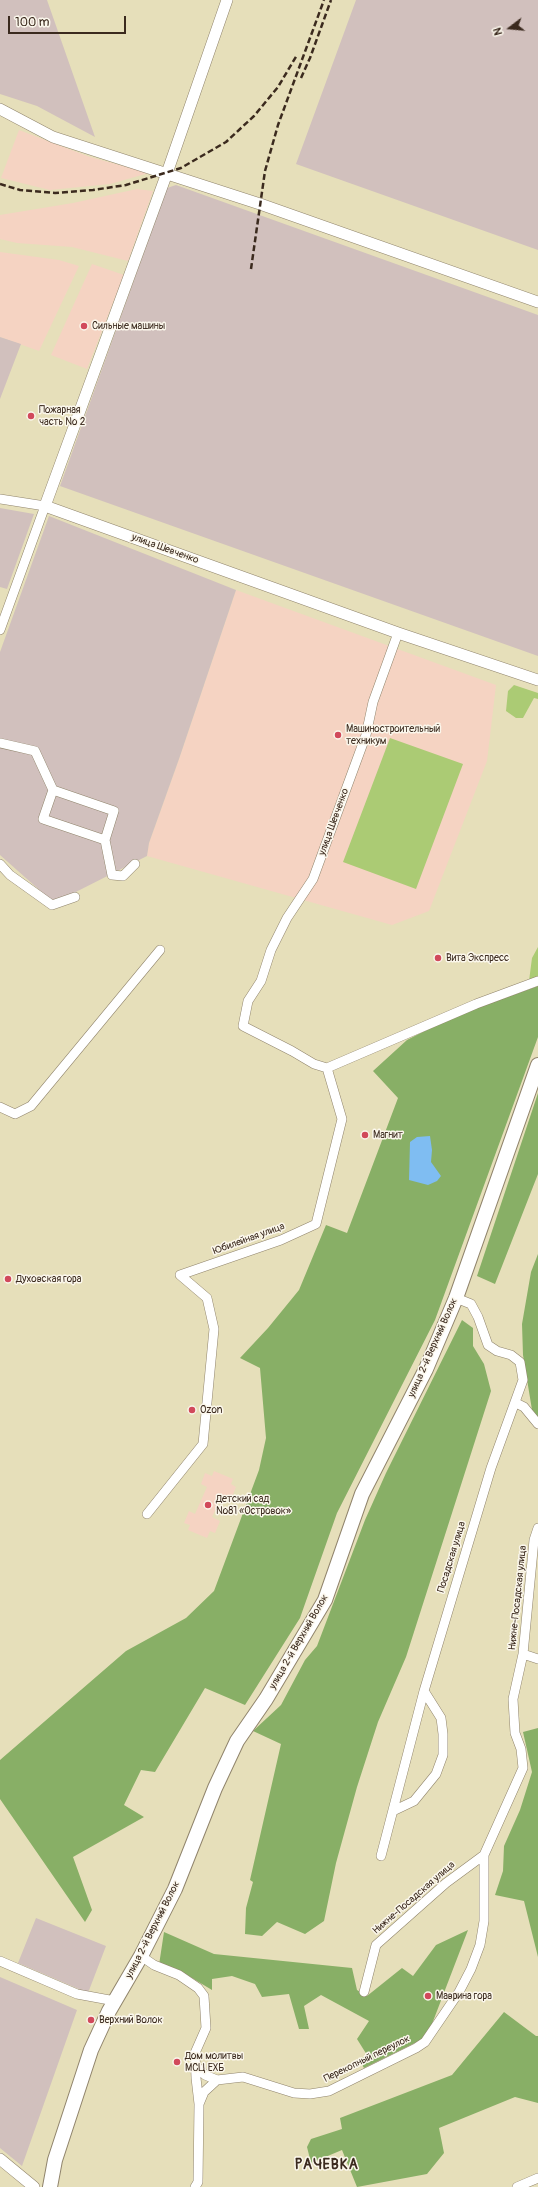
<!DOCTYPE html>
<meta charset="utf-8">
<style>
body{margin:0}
#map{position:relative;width:538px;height:2187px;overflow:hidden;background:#e6dfba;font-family:Pangolin,sans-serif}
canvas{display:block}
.north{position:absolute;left:490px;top:8px;width:40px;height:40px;-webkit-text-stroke:3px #fbf7ec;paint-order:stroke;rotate:254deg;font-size:11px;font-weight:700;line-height:16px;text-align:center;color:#3b2a1e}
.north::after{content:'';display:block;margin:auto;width:14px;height:18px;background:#3b2a1e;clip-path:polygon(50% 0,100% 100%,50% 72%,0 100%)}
.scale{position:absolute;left:8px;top:16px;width:118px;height:18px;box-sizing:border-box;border:2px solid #3b2a1e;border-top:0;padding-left:5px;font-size:12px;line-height:14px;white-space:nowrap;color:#3b2a1e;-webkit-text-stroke:3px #fbf7ec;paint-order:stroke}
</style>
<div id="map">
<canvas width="538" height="2187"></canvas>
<div class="north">N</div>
<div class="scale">100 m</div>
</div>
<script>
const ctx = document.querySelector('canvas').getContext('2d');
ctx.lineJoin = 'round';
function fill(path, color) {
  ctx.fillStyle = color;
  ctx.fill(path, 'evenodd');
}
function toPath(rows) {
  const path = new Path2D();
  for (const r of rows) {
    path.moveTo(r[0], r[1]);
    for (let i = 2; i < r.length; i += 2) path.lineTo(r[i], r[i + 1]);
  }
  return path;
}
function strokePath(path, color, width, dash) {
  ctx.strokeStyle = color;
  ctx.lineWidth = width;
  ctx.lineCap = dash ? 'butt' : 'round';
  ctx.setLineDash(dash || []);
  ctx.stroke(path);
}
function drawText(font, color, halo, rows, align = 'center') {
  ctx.font = font + ' Pangolin,sans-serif';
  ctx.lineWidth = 3;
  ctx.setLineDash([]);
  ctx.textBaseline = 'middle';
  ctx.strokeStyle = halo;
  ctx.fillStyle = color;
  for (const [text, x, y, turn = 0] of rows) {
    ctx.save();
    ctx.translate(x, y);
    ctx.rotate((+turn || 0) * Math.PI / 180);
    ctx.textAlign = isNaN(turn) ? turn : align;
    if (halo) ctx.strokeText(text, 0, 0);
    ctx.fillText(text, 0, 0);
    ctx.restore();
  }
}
fill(toPath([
 [19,130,90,157,149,173,110,184,50,190,1,178],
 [137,189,153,191,128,261,72,247,17,243,0,239,0,215,73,203],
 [0,252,59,260,79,266,39,351,0,337],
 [92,264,124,275,87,369,51,355],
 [236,590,496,685,487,761,429,911,392,925,147,856,149,843,179,759],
 [214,1471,233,1479,231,1484,236,1487,231,1499,222,1495,212,1517,220,1521,215,1533,210,1531,207,1538,188,1530,190,1525,184,1523,189,1511,195,1514,207,1487,201,1484,205,1473,212,1476]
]), '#f5d3c2');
fill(toPath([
 [0,0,47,0,95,137,37,106,0,94],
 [356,0,538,0,538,250,296,164],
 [176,185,538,315,538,656,60,486,167,188],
 [0,337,21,344,0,399],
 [0,508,34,514,7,589,0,587],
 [49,516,236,590,179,759,149,843,147,856,54,903,0,855,0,652],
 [36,1918,106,1946,88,1993,18,1963],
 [0,1977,77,2010,22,2166,0,2148]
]), '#d1c0bd');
fill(toPath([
 [514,685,538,693,538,699,534,698,523,718,516,718,506,711,508,691],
 [390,738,463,764,416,889,343,862],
 [538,947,538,976,529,981,532,958]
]), '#abcb74');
fill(toPath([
 [538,986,538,1037,435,1320,337,1513,300,1618,245,1705,205,1688,155,1772,141,1770,124,1805,144,1817,73,1857,92,1910,85,1922,0,1799,0,1760,126,1651,186,1618,214,1591,259,1470,266,1438,260,1368,240,1358,268,1328,299,1290,326,1225,347,1233,398,1098,373,1071,407,1040,450,1018],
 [538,1093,538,1174,495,1284,477,1276],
 [538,1254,538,1419,533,1416,523,1355,522,1324,531,1272],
 [462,1320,473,1328,473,1346,484,1364,491,1391,406,1657,378,1722,357,1787,336,1863,324,1921,305,1934,277,1922,262,1936,245,1934,246,1908,253,1882,250,1880,281,1744,253,1731,281,1705,305,1660,317,1646,365,1520,386,1473],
 [538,1728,538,1957,524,1901,495,1895,503,1871,504,1846,520,1810,532,1772,523,1732],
 [468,1930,427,2037,364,2068,359,2060,367,2055,357,2039,369,2021,321,1995,304,2006,309,2029,299,2029,289,1994,262,1997,255,1984,232,1976,212,1979,212,1990,177,1969,159,1965,164,1932,214,1954,352,1968,357,1990,367,1996,402,1968,413,1976,436,1945],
 [504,2012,536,2036,538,2036,538,2103,515,2097,439,2128,444,2153,427,2174,357,2187,342,2150,311,2163,307,2147,311,2139,342,2129,340,2118,452,2075]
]), '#88af66');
fill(toPath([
 [430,1136,432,1150,431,1162,441,1176,437,1181,428,1185,409,1180,410,1142,417,1137]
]), '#7fbdf2');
const minor = toPath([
 [0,499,45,506,0,630],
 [398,633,373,702,366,735,313,879,287,918,271,950,261,981,248,1001,243,1026,292,1051,314,1064,327,1068,476,1004,538,981],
 [0,743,35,751,53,790,43,819,105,840,112,875,123,876,135,864],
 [53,790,114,811,105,840],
 [0,864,10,875,52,905,75,897],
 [0,1107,15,1114,31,1106,160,950],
 [516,1403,524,1407,538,1424],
 [147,1514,203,1444,214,1329,207,1298,180,1275,281,1240,316,1224,342,1119,327,1068],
 [523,1654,538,1659],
 [393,1811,414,1801,436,1774,443,1755,443,1734,441,1718,424,1691],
 [381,1856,424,1691,491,1468,523,1380,520,1362,511,1355,497,1351,488,1345,478,1317,471,1304,456,1298],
 [141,1956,154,1965,179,1975,198,1988,204,1996,206,2028,195,2053,196,2078,199,2104,198,2182,195,2187],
 [0,1961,77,1994,115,2001],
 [364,1992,376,1945,446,1883,484,1855,523,1768,521,1749,515,1733,513,1699,523,1654,534,1540,538,1528],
 [196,2066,205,2075,217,2080,243,2077,294,2093,310,2094,329,2091,416,2048,425,2042,459,1992,471,1969,480,1945,484,1921,484,1855],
 [199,2104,204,2092,217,2080],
 [517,2187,538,2178]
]);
const tertiary = toPath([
 [227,0,167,173,45,506,398,633,538,680],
 [0,109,53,137,260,204,538,302],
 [0,2159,34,2187]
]);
const primary = toPath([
 [50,2187,55,2160,91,2050,109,2011,141,1956,175,1889,215,1788,237,1741,266,1699,325,1600,362,1494,426,1369,456,1298,538,1065]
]);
strokePath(minor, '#90846c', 10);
strokePath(tertiary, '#90846c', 12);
strokePath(primary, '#90846c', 16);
strokePath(minor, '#fff', 9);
strokePath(tertiary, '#fff', 11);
strokePath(primary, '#fff', 14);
strokePath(toPath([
 [301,78,310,58,331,0],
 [0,184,20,190,55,193,93,190,126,185,181,168,226,142,254,116,278,87,297,55],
 [251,269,265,171,278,125,324,0]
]), '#3b2a1e', 2.5, [6, 3]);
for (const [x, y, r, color] of [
 [84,326,4,"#d1495b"],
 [31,416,4,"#d1495b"],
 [338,735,4,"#d1495b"],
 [438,958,4,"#d1495b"],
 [365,1135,4,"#d1495b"],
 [8,1279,4,"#d1495b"],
 [192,1410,4,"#d1495b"],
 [208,1505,4,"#d1495b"],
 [428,1996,4,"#d1495b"],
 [91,2020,4,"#d1495b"],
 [177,2062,4,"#d1495b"]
]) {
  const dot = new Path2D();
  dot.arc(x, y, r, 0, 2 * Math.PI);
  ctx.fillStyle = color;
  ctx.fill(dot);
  strokePath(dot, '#fbf7ec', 1.5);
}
drawText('10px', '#3b2a1e', '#fbf7ec', [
 ["Сильные машины",92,326],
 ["Пожарная",39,410],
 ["часть № 2",39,422],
 ["Машиностроительный",346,729],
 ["техникум",346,741],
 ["Вита Экспресс",446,958],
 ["Магнит",373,1135],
 ["Духовская гора",16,1279],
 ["Ozon",200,1410],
 ["Детский сад",216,1499],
 ["№81 «Островок»",216,1511],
 ["Маврина гора",436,1996],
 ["Верхний Волок",99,2020],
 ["Дом молитвы",185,2056],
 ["МСЦ ЕХБ",185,2068]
], 'left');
drawText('10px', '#3b2a1e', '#fbf7ec', [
 ["улица Шевченко",165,549,20],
 ["улица Шевченко",334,822,-70],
 ["Юбилейная улица",249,1239,-20],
 ["улица 2-й Верхний Волок",433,1348,-66],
 ["Посадская улица",452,1557,-73],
 ["Нижне-Посадская улица",518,1598,-84],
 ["улица 2-й Верхний Волок",299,1642,-60],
 ["Нижне-Посадская улица",414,1898,-41],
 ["улица 2-й Верхний Волок",153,1930,-63],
 ["Перекопный переулок",367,2059,-26]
]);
ctx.letterSpacing = '1px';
drawText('bold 14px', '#3b2a1e', '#fbf7ec', [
 ["РАЧЕВКА",327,2165]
]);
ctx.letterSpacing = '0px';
</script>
